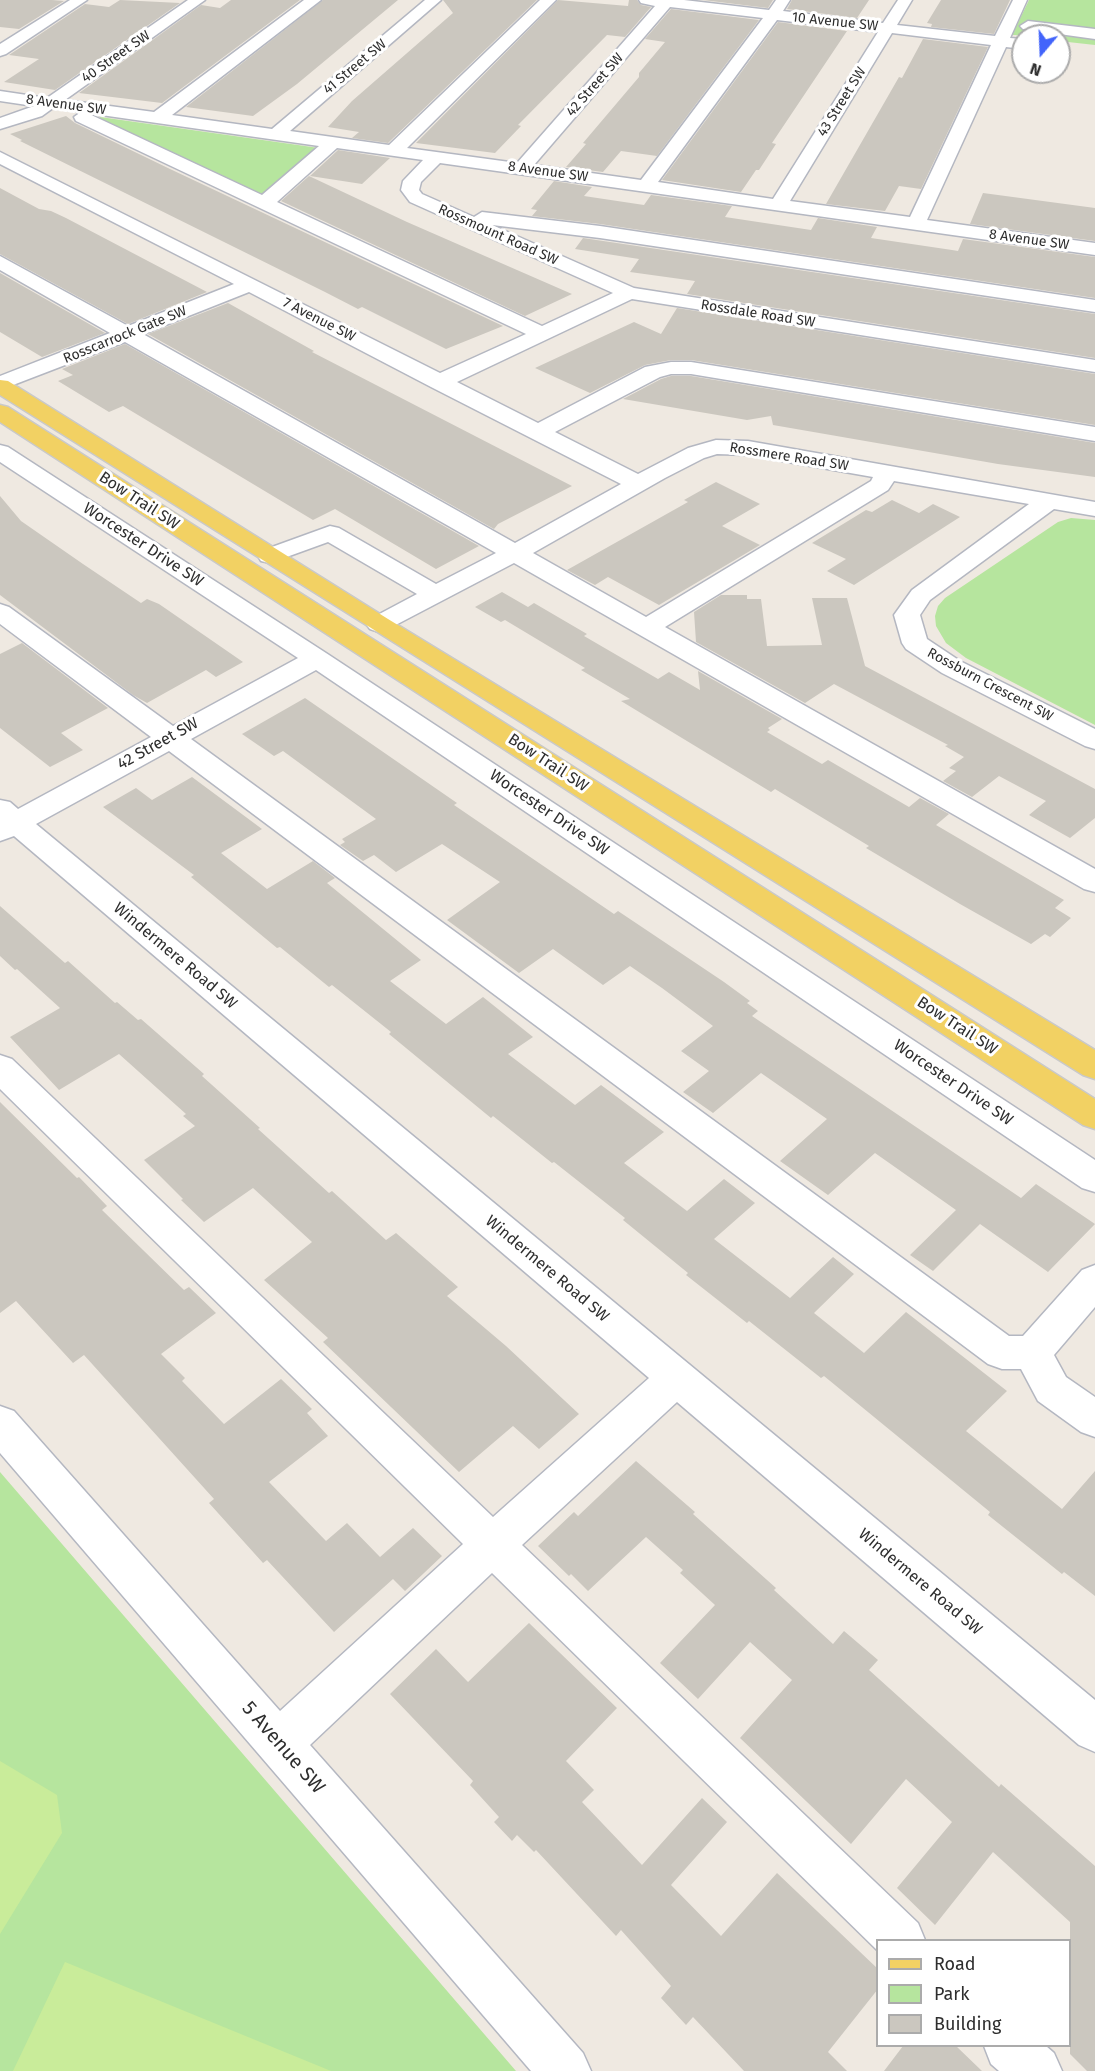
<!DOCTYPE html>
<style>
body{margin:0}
#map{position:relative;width:1095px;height:2071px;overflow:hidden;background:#efe9e1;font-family:"Fira Sans",sans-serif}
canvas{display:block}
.legend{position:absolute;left:876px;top:1939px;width:195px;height:108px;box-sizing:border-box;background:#fff;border:2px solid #ababab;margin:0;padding:8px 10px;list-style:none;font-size:18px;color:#2e2e2e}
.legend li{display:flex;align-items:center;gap:12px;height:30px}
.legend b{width:30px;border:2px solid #ababab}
.north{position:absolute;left:1011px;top:24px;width:60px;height:60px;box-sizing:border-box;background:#fff;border:2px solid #ababab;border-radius:50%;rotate:199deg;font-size:16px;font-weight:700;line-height:24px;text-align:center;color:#2e2e2e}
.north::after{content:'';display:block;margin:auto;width:21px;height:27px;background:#4264fb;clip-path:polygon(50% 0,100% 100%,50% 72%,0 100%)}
</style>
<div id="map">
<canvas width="1095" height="2071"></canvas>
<ul class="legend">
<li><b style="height:8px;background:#f2d163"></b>Road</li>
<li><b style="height:16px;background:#b6e59e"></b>Park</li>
<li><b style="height:16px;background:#cbc7bf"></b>Building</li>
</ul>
<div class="north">N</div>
</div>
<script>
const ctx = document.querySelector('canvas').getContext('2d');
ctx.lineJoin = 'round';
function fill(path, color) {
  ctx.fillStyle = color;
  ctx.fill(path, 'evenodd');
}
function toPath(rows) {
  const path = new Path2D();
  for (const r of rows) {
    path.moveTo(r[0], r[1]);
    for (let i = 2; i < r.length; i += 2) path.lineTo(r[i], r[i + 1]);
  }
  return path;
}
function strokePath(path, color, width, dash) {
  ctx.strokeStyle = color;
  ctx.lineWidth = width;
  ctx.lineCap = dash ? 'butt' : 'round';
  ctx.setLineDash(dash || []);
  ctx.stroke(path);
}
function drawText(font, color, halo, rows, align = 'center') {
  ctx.font = font + ' "Fira Sans",sans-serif';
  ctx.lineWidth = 6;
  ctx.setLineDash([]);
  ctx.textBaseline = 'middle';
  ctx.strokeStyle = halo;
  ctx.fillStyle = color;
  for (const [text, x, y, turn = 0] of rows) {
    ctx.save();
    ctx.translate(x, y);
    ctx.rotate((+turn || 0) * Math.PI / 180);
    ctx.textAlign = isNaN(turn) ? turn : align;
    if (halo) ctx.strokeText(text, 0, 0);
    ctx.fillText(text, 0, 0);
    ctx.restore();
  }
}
fill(toPath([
 [1029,0,1095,0,1095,45,1059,41,1059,36,1012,35],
 [100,117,319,148,263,195,254,194,99,120],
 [1071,518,1095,520,1095,725,966,658,946,643,936,626,935,616,938,606,945,598,1058,522],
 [0,1472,516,2071,0,2071]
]), '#b6e59e');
fill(toPath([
 [0,1761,57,1795,62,1833,0,1934],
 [65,1962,331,2071,13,2071]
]), '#c9ec9a');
fill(toPath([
 [0,0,52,0,64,1,19,29,0,27],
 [120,0,180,3,55,90,4,82,39,59,9,55,85,4,109,7],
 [231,0,300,0,162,103,79,93,201,5,220,8],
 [323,0,398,0,297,84,253,116,186,107],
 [443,0,537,0,388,143,352,138,359,132,328,127,352,101,453,13],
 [558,0,628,6,629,0,637,0,641,5,651,7,625,37,607,35,518,125,521,126,495,153,416,143],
 [703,0,773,0,768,8],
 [792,0,869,0,857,18,787,9],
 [941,0,1010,0,994,34,931,27,932,24,927,23],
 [671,9,759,20,657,156,621,151,603,172,566,167,586,144,583,143,639,77,639,73,665,42,645,39],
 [778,22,847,31,772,143,776,144,759,170,756,170,741,192,662,180],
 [923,39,988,47,921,189,899,186,885,211,826,204,899,77,902,78],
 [66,116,75,123,170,169,503,326,446,349,362,307,358,309,325,292,20,141,22,140,10,134],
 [338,150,390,158,362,184,310,176],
 [309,176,407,222,572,294,525,316,281,201],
 [554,181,592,187,584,196,644,205,651,195,732,206,725,217,811,230,818,218,877,227,871,238,952,250,958,251,963,239,1095,257,1095,298,600,224,532,216,537,210,531,209],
 [0,188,39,209,51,211,66,218,207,292,128,324,0,254],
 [983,193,1095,208,1095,241,970,224],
 [583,238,1095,314,1095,358,687,294,695,281,630,272,639,259,575,249],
 [0,273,105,333,42,357,0,332],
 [228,303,314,351,312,352,572,486,498,524,494,529,148,334],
 [677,308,1095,374,1095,425,691,360,671,360,645,365,590,393,535,368,634,322,661,334],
 [125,344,479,546,436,569,335,509,313,520,123,406,109,412,58,381,73,375,62,369],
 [671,376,691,376,1095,443,1095,477,998,464,773,425,771,416,747,420,623,399,661,379],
 [716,482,760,504,722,526,760,545,659,605,608,577,595,585,567,570,688,502,684,500],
 [0,496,21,521,83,564,141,603,147,599,159,604,243,662,216,677,206,670,147,703,133,695,0,595],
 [892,500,919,513,933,504,960,517,854,585,827,571,846,559,812,543,866,510,872,512],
 [502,592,528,607,534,603,587,634,584,636,658,679,669,672,700,690,698,671,782,719,768,728,770,730,767,732,822,764,828,760,909,807,920,798,949,814,936,825,1064,900,1055,908,1071,918,1050,937,1045,934,1031,944,960,904,866,848,869,846,775,789,771,792,621,701,630,699,581,670,585,668,505,620,501,622,475,607],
 [721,595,747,595,747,599,761,599,767,646,822,645,812,598,847,598,865,666,1095,789,1095,818,1070,838,1029,815,1046,801,999,776,972,797,943,781,956,771,949,768,964,757,945,746,948,745,834,684,805,703,696,642,694,612],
 [22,643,108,708,61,733,83,750,50,767,0,728,0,654],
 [305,698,457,803,454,805,539,863,614,914,618,911,724,982,750,1001,747,1003,758,1011,752,1016,1021,1198,1036,1184,1095,1224,1048,1272,980,1224,933,1271,910,1255,956,1210,875,1153,828,1195,780,1161,827,1119,761,1073,713,1113,683,1092,709,1071,681,1051,713,1026,662,988,630,966,603,985,553,949,519,973,447,920,500,882,442,844,396,872,374,855,363,861,340,845,345,842,342,839,376,819,283,751,274,756,242,734],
 [192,777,262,829,221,853,267,889,313,861,335,878,327,883,421,960,390,981,446,1024,483,997,533,1037,508,1054,575,1105,601,1085,664,1132,624,1163,687,1211,724,1179,755,1203,714,1239,790,1298,833,1257,854,1274,814,1313,864,1353,906,1312,1007,1391,966,1431,1062,1509,1095,1471,1095,1596,1064,1572,1062,1574,988,1515,990,1512,824,1376,821,1378,749,1321,747,1323,686,1275,688,1273,623,1220,625,1218,554,1162,552,1163,493,1116,491,1118,389,1034,391,1032,332,985,329,987,280,947,277,948,191,877,194,875,103,807,136,788,152,800],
 [0,906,65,963,68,961,115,1003,117,1002,138,1020,141,1019,204,1074,202,1076,260,1128,258,1129,329,1193,332,1191,386,1240,396,1233,458,1287,447,1296,506,1346,579,1414,539,1449,513,1426,459,1472,323,1342,328,1338,264,1280,312,1242,253,1188,204,1222,181,1200,183,1199,144,1160,195,1126,183,1116,186,1114,119,1054,59,1090,10,1037,60,1008,17,969,15,970,0,956],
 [0,1102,77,1178,79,1177,107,1206,102,1210,184,1290,189,1287,216,1313,161,1354,185,1378,182,1381,224,1424,281,1379,312,1409,307,1413,328,1436,269,1482,326,1541,347,1523,380,1557,413,1528,442,1556,405,1591,393,1579,334,1632,267,1560,263,1563,209,1503,214,1499,84,1355,73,1363,16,1301,0,1313],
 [636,1461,695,1512,693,1514,776,1588,774,1590,833,1644,844,1631,878,1660,869,1670,999,1787,1001,1784,1095,1866,1095,2071,1087,2071,1070,2054,1070,1922,993,1852,935,1925,897,1888,952,1822,906,1779,851,1844,740,1738,792,1680,750,1642,698,1699,660,1663,715,1605,680,1573,683,1570,646,1537,588,1591,571,1574,569,1576,538,1546,574,1512,578,1516],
 [529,1623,617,1708,566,1761,594,1790,582,1802,642,1865,702,1798,727,1822,671,1885,721,1936,777,1873,878,1969,878,1989,828,2052,847,2071,744,2071,693,2017,686,2025,661,1998,671,1986,621,1930,616,1936,536,1850,534,1852,517,1835,512,1841,494,1822,499,1817,470,1785,473,1781,390,1694,436,1649,468,1682],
 [903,2046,956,2046,982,2071,884,2071]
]), '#cbc7bf');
const minor = toPath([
 [70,0,87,0,6,54,0,56,0,44,70,0],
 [188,0,205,0,65,100,154,112,304,0,321,0,172,115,272,129,425,0,441,0,290,131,389,145,540,0,556,0,407,148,517,163,655,6,641,3,639,0,684,0,769,10,776,0,790,0,783,11,883,23,898,0,912,0,897,25,995,36,1013,0,1027,0,1010,38,1023,39,1023,49,1006,47,927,220,1095,243,1095,255,440,163,421,182,419,190,422,194,474,217,482,212,600,226,1095,300,1095,312,600,238,492,225,634,288,1095,360,1095,372,632,299,457,382,538,423,645,367,671,362,691,362,1095,427,1095,441,691,374,671,374,660,377,555,432,638,474,688,448,716,440,748,441,1095,502,1095,516,1054,509,930,600,920,615,927,639,960,661,1095,729,1095,749,1085,746,942,673,906,649,902,643,894,615,912,590,1029,504,894,481,888,490,665,627,1095,869,1095,892,1084,889,514,563,388,629,379,632,370,629,366,624,370,619,417,594,328,542,270,563,261,561,258,556,261,551,330,526,339,528,436,584,496,553,125,342,0,390,0,376,110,333,0,270,0,256,128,326,234,284,0,164,0,152,440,373,526,334,76,121,74,117,81,112,53,108,42,116,0,129,0,118,34,106,0,101,0,91,47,98,188,0],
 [670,7,763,18,641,180,534,165,670,7],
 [777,20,878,32,773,199,658,182,777,20],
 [892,33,991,45,910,217,790,201,892,33],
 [87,113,157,123,319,146,262,195,87,113],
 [337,148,423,160,403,181,401,190,410,202,613,293,542,326,277,202,337,148],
 [249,292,431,387,621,484,515,543,143,334,249,292],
 [717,454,748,455,873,477,871,481,646,617,533,553,665,478,704,458,717,454],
 [1028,21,1095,29,1095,39,1023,29,1020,26,1028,21],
 [0,445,8,447,326,653,1095,1160,1095,1192,1082,1188,316,670,191,739,1009,1336,1023,1336,1082,1270,1095,1265,1095,1307,1054,1355,1066,1377,1095,1397,1095,1437,1081,1432,1038,1401,1021,1369,1002,1369,988,1364,169,751,36,824,1095,1700,1095,1752,1079,1745,677,1402,522,1545,918,1923,925,1940,878,1940,878,1951,492,1573,310,1745,583,2053,591,2071,531,2071,0,1453,0,1406,14,1411,280,1711,463,1544,0,1089,0,1055,12,1059,493,1517,649,1378,14,836,0,841,0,800,10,802,18,809,151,737,0,624,0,604,9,607,173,726,298,658,0,462,0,445],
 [984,2046,1046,2046,1054,2053,1062,2071,999,2071,991,2064,984,2046]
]);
const major = toPath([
 [0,380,8,381,388,619,1095,1050,1095,1079,1083,1075,0,395,0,380],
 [0,405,8,407,1095,1099,1095,1129,1083,1125,0,422,0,405]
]);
strokePath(minor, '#b4b7c1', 3);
strokePath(major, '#c9c9c9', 3);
fill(minor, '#fff');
fill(major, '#f2d163');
drawText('14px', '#2e2e2e', '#fff', [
 ["10 Avenue SW",835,22,6],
 ["40 Street SW",116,57,-35],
 ["41 Street SW",355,67,-40],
 ["42 Street SW",595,85,-49],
 ["43 Street SW",842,102,-58],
 ["8 Avenue SW",66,105,8],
 ["8 Avenue SW",548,172,8],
 ["Rossmount Road SW",498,235,24],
 ["8 Avenue SW",1029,240,8],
 ["Rossdale Road SW",758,314,9],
 ["7 Avenue SW",319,320,27],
 ["Rosscarrock Gate SW",125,335,-22],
 ["Rossmere Road SW",789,457,9],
 ["Rossburn Crescent SW",990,685,28]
]);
drawText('16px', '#2e2e2e', '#fff', [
 ["Bow Trail SW",139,501,33],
 ["Worcester Drive SW",143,545,33],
 ["42 Street SW",158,744,-29],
 ["Bow Trail SW",548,763,33],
 ["Worcester Drive SW",549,813,34],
 ["Windermere Road SW",175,956,40],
 ["Bow Trail SW",957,1026,33],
 ["Worcester Drive SW",953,1083,34],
 ["Windermere Road SW",547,1269,40],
 ["Windermere Road SW",920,1582,40]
]);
drawText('20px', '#2e2e2e', '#fff', [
 ["5 Avenue SW",283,1748,49]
]);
</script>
